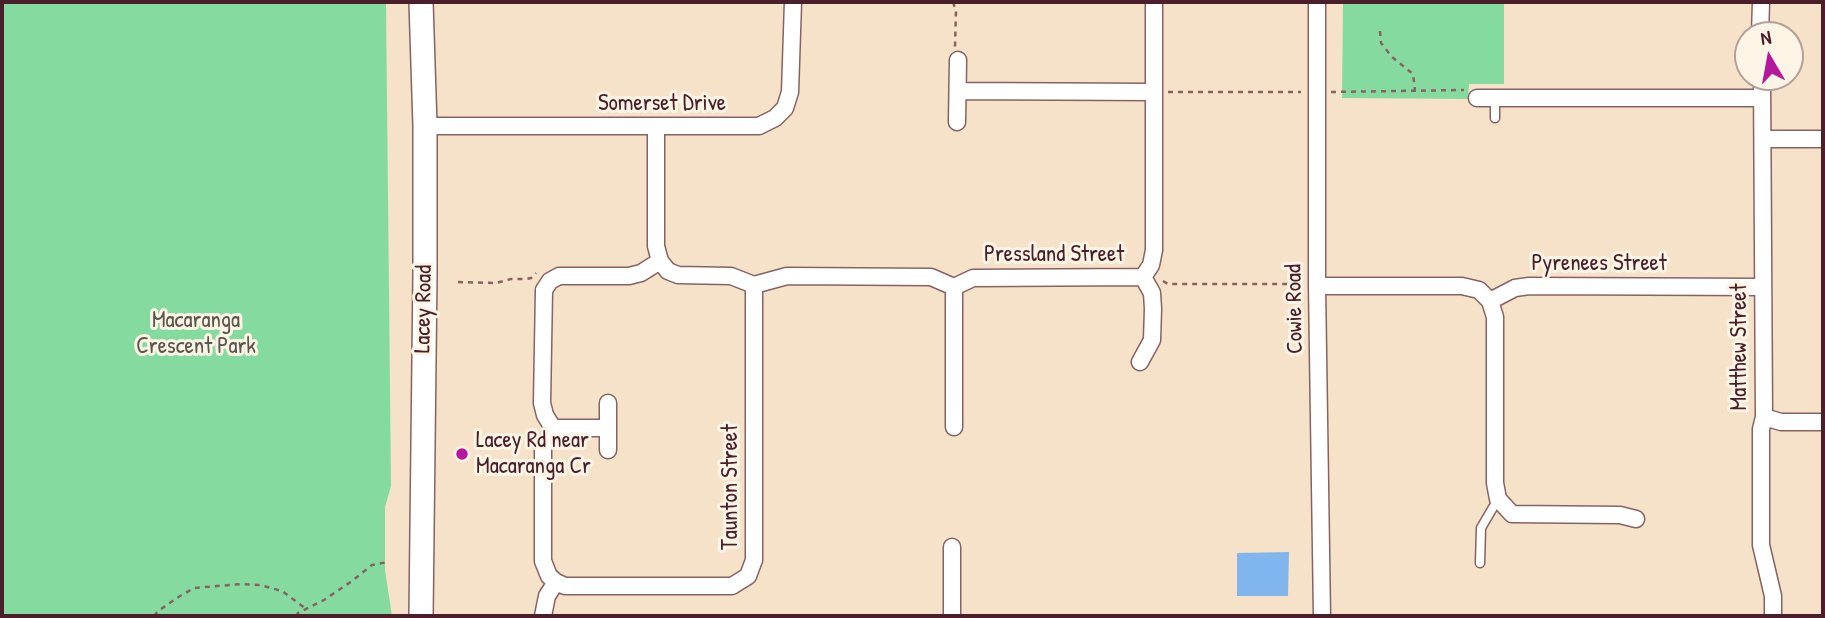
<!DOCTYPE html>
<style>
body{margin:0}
#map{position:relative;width:1825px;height:618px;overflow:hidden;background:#f6e2c8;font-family:"Patrick Hand",sans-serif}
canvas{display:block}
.frame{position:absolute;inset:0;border:4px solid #4a1f2b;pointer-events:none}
.north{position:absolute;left:1734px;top:21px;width:70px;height:70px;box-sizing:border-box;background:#fcf5e5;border:2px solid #b59f9b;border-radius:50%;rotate:350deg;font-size:19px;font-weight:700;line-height:28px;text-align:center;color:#4a1f2b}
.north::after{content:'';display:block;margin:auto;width:24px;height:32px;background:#b5179e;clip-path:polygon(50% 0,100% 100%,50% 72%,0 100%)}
</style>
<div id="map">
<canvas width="1825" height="618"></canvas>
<div class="frame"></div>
<div class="north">N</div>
</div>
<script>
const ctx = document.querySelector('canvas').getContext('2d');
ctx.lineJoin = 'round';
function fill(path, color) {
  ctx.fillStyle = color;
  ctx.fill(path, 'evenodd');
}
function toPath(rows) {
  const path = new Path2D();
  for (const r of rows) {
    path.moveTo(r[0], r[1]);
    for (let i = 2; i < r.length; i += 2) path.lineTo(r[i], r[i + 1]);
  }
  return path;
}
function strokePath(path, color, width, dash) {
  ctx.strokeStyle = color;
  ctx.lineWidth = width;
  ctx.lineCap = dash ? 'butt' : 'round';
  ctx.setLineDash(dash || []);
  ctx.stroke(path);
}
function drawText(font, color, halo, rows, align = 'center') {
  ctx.font = font + ' "Patrick Hand",sans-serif';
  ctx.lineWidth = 6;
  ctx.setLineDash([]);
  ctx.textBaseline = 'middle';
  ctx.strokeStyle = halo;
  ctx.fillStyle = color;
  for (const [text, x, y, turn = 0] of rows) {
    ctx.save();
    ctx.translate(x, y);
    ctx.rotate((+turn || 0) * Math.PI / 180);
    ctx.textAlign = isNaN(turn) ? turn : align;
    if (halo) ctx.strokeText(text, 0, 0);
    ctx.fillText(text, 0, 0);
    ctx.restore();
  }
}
fill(toPath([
 [2,2,386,2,391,486,385,507,385,570,392,616,2,616],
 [1343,2,1504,2,1504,84,1469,84,1468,99,1342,98]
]), '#85db9f');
fill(toPath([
 [1289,552,1288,596,1237,596,1237,553]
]), '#81b5ee');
const lane = toPath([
 [1495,98,1495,118],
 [1480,563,1481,528,1498,499]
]);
const street = toPath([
 [1317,2,1317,286,1322,616],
 [1760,35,1761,2],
 [1762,77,1764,417,1761,429,1761,545,1773,596,1773,616],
 [958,91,1154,92],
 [1477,98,1762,98],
 [957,122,958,60],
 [425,126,759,126,775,118,785,108,790,92,793,2],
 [656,126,656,246,660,261,668,271,678,275,731,276,754,285,787,276,931,277,954,287,973,278,1143,277,1151,265,1154,250,1154,2],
 [1763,139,1823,139],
 [1317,286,1462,286,1479,290,1490,301,1495,317,1495,483,1498,499,1512,514,1620,515,1636,519],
 [1490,301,1515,288,1529,286,1763,287],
 [1140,362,1152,340,1153,309,1152,293,1143,277],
 [1764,417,1781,422,1823,422],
 [954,427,954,287],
 [553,428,608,428],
 [608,450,608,403],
 [556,582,565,586,732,586,748,576,754,560,754,285],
 [543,616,547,596,556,582,549,576,543,561,543,448,553,428,545,415,542,403,544,290,550,281,559,276,629,276,641,273,660,261],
 [952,616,952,547]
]);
const secondary = toPath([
 [421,616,425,273,425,126,421,2]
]);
strokePath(lane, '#866362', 11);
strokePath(street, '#866362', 19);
strokePath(secondary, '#866362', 26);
strokePath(toPath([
 [953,2,956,11,955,47],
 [1380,31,1381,43,1392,57,1413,74,1415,90],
 [1168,92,1301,92],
 [1331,92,1464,90],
 [1163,281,1168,284,1302,284],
 [458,282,496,283,511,279,526,279,531,278,536,273],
 [154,616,158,611,180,596,194,588,242,584,260,585,282,591,306,609],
 [296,616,298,613,324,600,352,581,372,565,388,562]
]), '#866362', 2.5, [5, 5]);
strokePath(lane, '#fff', 8);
strokePath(street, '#fff', 16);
strokePath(secondary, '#fff', 23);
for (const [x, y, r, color] of [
 [462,454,7,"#b5179e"]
]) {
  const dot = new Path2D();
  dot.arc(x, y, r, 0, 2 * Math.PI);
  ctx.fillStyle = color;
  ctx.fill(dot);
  strokePath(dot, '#fcf5e5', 2.5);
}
drawText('23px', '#4a1f2b', '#fcf5e5', [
 ["Somerset Drive",662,104],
 ["Pressland Street",1054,255],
 ["Pyrenees Street",1599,264],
 ["Lacey Road",424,309,-89],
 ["Cowie Road",1295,309,-91],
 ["Matthew Street",1740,347,-90],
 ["Taunton Street",731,487,-90]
]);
drawText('23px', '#5c574e', '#fcf5e5', [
 ["Macaranga",196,321],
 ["Crescent Park",196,347]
]);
drawText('23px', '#4a1f2b', '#fcf5e5', [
 ["Lacey Rd near",476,441],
 ["Macaranga Cr",476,467]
], 'left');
</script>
